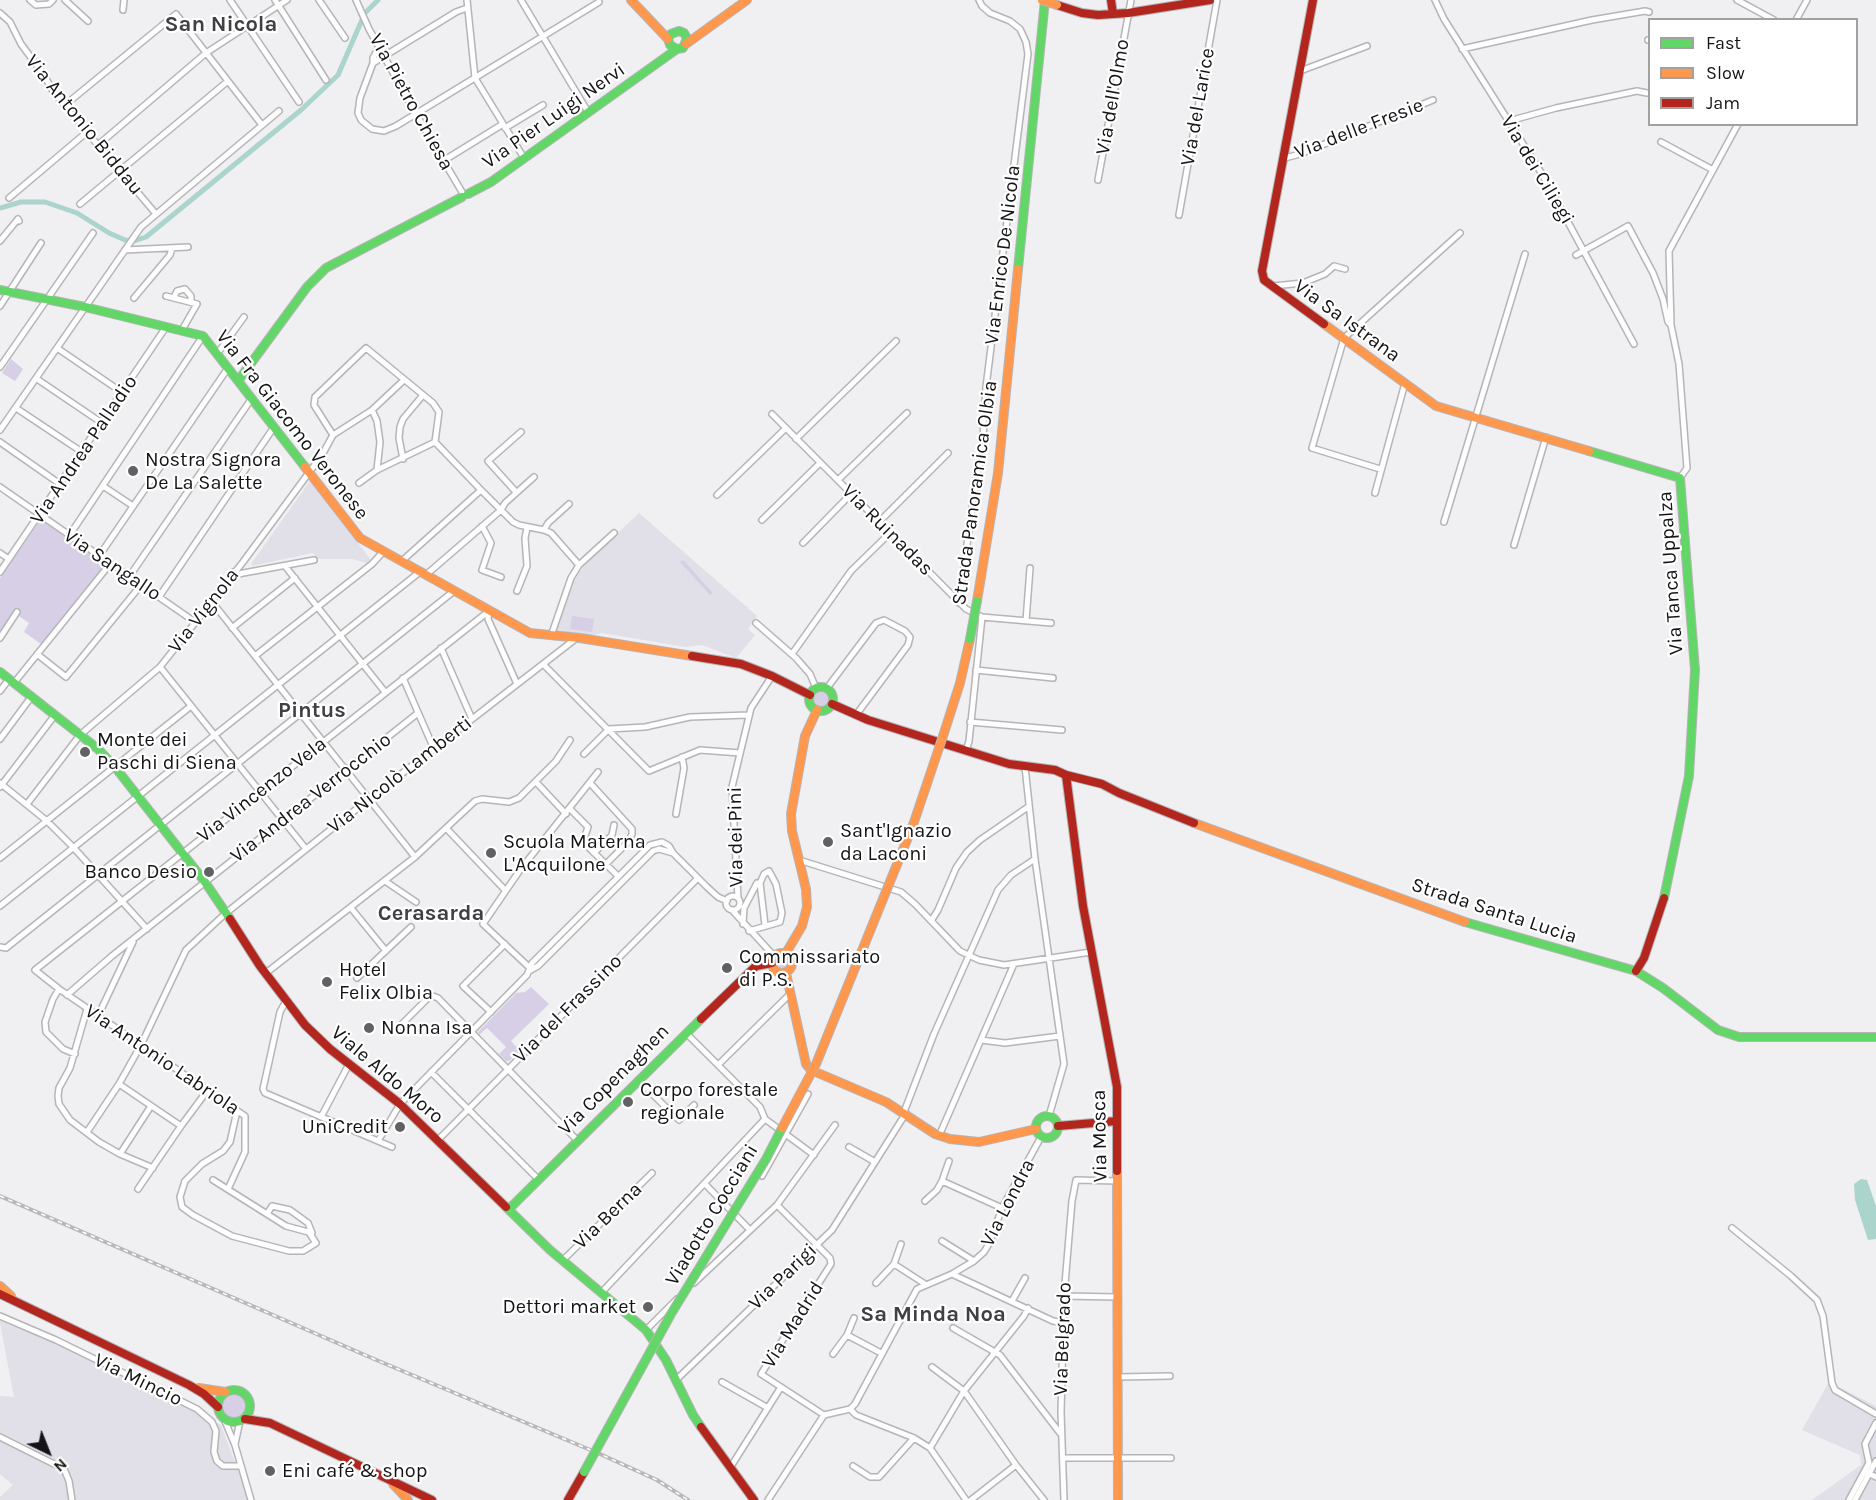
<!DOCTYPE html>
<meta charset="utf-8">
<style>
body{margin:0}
#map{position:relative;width:1876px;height:1500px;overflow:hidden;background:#f0eff2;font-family:Karla,sans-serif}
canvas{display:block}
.legend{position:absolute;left:1648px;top:18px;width:210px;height:108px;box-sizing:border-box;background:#fff;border:2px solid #a1a1a1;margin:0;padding:8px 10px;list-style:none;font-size:18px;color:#141315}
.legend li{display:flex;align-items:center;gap:12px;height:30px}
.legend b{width:30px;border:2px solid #a1a1a1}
.north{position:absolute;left:18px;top:1422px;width:60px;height:60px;-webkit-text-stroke:4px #fff;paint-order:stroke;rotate:137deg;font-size:16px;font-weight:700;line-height:24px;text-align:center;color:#141315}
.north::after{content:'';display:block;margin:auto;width:21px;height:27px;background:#141315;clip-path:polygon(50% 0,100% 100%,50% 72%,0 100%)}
</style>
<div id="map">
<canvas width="1876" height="1500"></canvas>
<ul class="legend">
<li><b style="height:8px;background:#63d668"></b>Fast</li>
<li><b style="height:8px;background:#ff974d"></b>Slow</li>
<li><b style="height:8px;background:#b3261e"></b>Jam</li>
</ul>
<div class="north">N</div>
</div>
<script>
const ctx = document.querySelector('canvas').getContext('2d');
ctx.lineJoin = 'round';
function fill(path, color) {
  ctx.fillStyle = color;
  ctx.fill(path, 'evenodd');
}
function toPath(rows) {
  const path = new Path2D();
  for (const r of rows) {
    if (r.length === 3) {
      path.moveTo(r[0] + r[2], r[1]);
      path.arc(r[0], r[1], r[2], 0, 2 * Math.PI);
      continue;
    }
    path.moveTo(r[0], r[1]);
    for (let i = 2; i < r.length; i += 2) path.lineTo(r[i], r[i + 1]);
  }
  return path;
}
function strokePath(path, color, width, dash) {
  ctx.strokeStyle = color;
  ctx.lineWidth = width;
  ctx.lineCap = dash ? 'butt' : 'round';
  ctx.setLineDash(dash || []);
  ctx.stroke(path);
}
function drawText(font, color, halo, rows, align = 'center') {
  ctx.font = font + ' Karla,sans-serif';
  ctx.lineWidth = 4.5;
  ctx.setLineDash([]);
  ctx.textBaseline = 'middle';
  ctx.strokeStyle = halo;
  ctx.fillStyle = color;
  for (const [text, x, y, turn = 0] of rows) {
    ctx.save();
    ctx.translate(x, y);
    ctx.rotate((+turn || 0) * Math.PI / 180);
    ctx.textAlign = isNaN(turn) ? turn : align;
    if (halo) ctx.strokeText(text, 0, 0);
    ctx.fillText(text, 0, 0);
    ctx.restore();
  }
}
fill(toPath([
 [310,481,371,560,367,563,352,559,318,559,313,553,252,566,251,564],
 [639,513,757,616,748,629,755,635,736,658,702,645,685,647,602,633,588,636,556,631,573,583,579,573,590,559],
 [0,1314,221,1425,249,1500,0,1500,0,1497,13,1485,0,1474,0,1396,14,1397,0,1323],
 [1829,1382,1876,1406,1876,1500,1812,1500,1861,1465,1860,1455,1802,1430]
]), '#e1dfe7');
fill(toPath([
 [11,359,23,369,15,381,2,373],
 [41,519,106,565,41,644,24,632,29,623,16,614,0,635,0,578],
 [683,560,713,593,710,595,680,562],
 [572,616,594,619,592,632,570,629],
 [821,699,7],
 [782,963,7],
 [531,987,549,1004,511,1041,520,1051,509,1061,506,1061,499,1054,506,1047,487,1028,479,1035,478,1032,516,993,525,992],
 [235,1406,14]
]), '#d6cfe6');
fill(toPath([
 [1861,1179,1867,1180,1876,1206,1876,1239,1868,1240,1855,1200,1854,1184]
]), '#abd4cc');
strokePath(toPath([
 [0,208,21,202,45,202,77,213,109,233,125,240,134,241,146,237,301,110,338,75,365,13,378,0]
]), '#abd4cc', 5);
const street = toPath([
 [30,0,36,5,49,4,53,0],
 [65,0,88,21],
 [230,0,299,102],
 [275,0,326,80],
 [319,0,345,38],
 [356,0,369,29,416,114,462,192],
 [467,0,475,78,524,158],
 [521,0,588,112],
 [1435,0,1444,19,1542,174,1634,344],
 [1737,0,1774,20],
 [123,10,124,0],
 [0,13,10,22,21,44,44,75,54,93,156,214],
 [1796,20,1807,0],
 [1648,40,1650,40],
 [379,47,373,58,373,63,360,98,358,113,361,120,372,129,384,131,396,126,599,2],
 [1462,49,1592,20,1645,11,1649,12],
 [373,63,456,12,467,8],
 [1300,71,1367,46],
 [65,105,176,14,262,125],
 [1509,121,1556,108,1637,91,1647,93],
 [505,128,543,105],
 [1661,142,1713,170],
 [98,145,206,53,287,0],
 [1285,158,1300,154,1433,100],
 [443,161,503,124],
 [1098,180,1131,0],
 [9,198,87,132],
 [80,204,228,81],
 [1179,215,1217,0],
 [0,241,18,219,19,221],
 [125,250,188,247],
 [1576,255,1628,226,1653,273,1663,299,1668,322,1671,325,1679,364,1687,468,1680,478],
 [1273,286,1303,283,1325,274,1334,266,1345,269],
 [166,296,197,304,182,330],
 [174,297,177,291,185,289,191,296,191,302],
 [134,298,170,255,172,248],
 [0,306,41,243],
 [1671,325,1669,251,1738,124],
 [57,348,123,393],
 [217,354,244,317],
 [0,367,93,233],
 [37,379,102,423],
 [16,408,82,452],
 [372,410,377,421,380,442,377,470],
 [772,414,966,609,982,617,1051,623],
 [0,430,141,227,279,111],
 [333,435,314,405,315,397,366,348,433,403,439,412,435,442,481,490,513,522,519,525,544,530,551,533,579,565],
 [796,439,896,341],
 [0,442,60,484],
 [403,459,399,438,400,427,403,419,423,395],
 [1380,469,1312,448,1344,338,1460,233],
 [838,480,907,413],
 [359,483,377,470,435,442],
 [103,486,133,506],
 [0,487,195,622],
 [516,492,488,461,521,432],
 [1375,493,1405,383],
 [717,495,786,428],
 [762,520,820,463],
 [879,522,948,453],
 [1444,522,1525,254],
 [482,526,491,543,482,570,501,577],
 [544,530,548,523,569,504],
 [69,536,203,336],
 [803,543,851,494],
 [1514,545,1546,437],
 [0,553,9,559],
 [99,556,228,368],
 [403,560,481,490],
 [285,566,385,692],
 [0,572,166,327],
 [234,572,238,574,314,560],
 [427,574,501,510,505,503,534,477],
 [129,577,252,398],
 [517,591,527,566,525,538,527,528],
 [159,597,274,427],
 [212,602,415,857],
 [959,603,976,479,982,455,986,387,1028,54,1026,42,1020,29,1010,21,990,13,982,6,979,0],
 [489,611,488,619,517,684],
 [1026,621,1030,568],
 [756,623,796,658,810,674,816,688],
 [232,628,295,578],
 [551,636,571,578,579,565,614,533],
 [0,638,17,612],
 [441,648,472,719],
 [37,654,66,677,141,585],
 [792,654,851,571,890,533],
 [255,656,372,564,383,552],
 [543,664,649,771,700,750,740,753],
 [160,667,306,849],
 [976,670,1053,678],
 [403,678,434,749],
 [14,683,110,564],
 [827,688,876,623,884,620,905,631,910,637,908,645,856,715],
 [0,691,9,679],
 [970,722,1062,730],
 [0,739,32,696],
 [966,751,969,741,982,617],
 [584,754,609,729,645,727,690,717,748,715],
 [1025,767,1035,859,1064,1064,1049,1116],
 [536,782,566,814],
 [0,783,47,821,73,847,147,929],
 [590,783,632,829,632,834,629,841,606,864],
 [0,787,55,715],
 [27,804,80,735,160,667,243,562,322,455,333,435,372,410,404,380],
 [570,809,588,827,583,842,618,876],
 [676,814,684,768,682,757],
 [446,828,505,890],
 [594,853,612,835,614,825],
 [0,858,191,706],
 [799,860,901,892,915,904,960,951,979,960,1004,965,1091,952],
 [385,881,416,902],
 [733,903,7],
 [738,898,732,787,751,708,772,676],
 [0,906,421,571],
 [351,908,386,951],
 [732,910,774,956],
 [931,921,938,910,956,868,967,852,980,840,1028,807],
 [743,924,744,908,757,883],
 [749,931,780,922,782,913,776,884,769,871,764,874,760,883,765,925],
 [0,947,6,948,454,591],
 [530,968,483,924,520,870,598,772],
 [529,971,538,966,653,851,659,849,673,853],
 [266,973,415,857,475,801,482,799,509,802,519,798,556,761,570,740],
 [357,978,411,927],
 [59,989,53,999,45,1022,46,1032,63,1049,75,1054],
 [67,995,112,956,418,713],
 [286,1001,280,1012,263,1089,265,1093,392,1147],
 [87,1009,70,1068,59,1088,58,1096,59,1104,70,1120,99,1142,120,1154,153,1168],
 [491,1012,463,986,505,944],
 [98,1016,133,942],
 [396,1030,428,998,433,996,438,998,577,1140],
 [686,1033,760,1107,765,1119],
 [981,1040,1005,1043,1060,1036],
 [718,1065,790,994],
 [431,1072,538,1179],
 [638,1080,679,1120,694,1105],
 [119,1084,181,1126],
 [237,1111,230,1142,223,1151,202,1164,185,1181,180,1197,182,1207,193,1215,232,1236,289,1251,303,1251,316,1243,310,1234],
 [904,1112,934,1034,998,890,1011,875,1035,859],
 [321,1117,349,1064],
 [765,1119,814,1155],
 [87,1132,119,1084,141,1045,186,950,226,913,369,799,574,640,574,638],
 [939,1136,1014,964],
 [438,1140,698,878],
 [378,1141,400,1104,527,975,532,963,650,845,662,842,669,846,673,853,707,887,718,897,727,901],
 [849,1147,875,1162],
 [120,1154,151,1106],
 [949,1161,942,1181,1002,1208],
 [762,1176,808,1094],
 [213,1180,286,1226,312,1233,308,1223,290,1210,272,1206,267,1214],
 [705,1184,750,1230],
 [138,1189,181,1126,207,1091],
 [228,1189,245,1152,245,1116,59,989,35,970,489,611],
 [925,1201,937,1190,942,1181],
 [777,1205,830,1258,831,1264,761,1374,824,1415],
 [1732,1228,1791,1276,1817,1300,1823,1316,1832,1383,1835,1390,1876,1414],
 [942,1241,974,1261],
 [563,1260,652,1173],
 [894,1264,925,1284],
 [952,1274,1053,1321,1064,1323],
 [694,1283,777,1205,835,1125],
 [876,1283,894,1264,901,1244],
 [602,1292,765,1119],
 [1064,1296,1117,1297],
 [1012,1301,1025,1278],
 [0,1316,56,1340,197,1409,212,1422,216,1431,214,1452,217,1461,223,1466,241,1466],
 [953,1328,1000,1355,1060,1433],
 [646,1330,677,1299],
 [847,1335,881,1353],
 [833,1354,847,1335,854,1318],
 [932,1367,964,1391,1016,1465,1044,1500],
 [1118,1377,1170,1376],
 [676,1380,832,1230,906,1113],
 [722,1382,768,1408],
 [850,1409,856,1415,914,1438,930,1448,966,1500],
 [224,1419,235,1445,251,1500],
 [0,1437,64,1469,69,1481,72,1500],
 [235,1444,240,1421],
 [930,1448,964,1391,1024,1316,1028,1308],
 [1063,1458,1171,1458],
 [853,1466,870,1477,879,1477,914,1438],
 [730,1468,781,1387],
 [1866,1472,1876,1477],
 [768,1500,824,1415,850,1409,855,1404,917,1289,952,1274,974,1261,984,1252,990,1242,1002,1208,1041,1137],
 [971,1500,1016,1465],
 [1064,1500,1061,1412,1064,1296,1072,1201,1076,1180,1117,1181],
 [1849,1500,1869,1463,1865,1444,1876,1423],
 [1855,1500,1876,1461]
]);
const fast = toPath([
 [468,194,491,182,677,49,683,48,687,38,684,33,679,31,671,34,668,39,670,45,677,49],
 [1018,269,1045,0],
 [0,290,85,307,203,336,305,467],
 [238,381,307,287,326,268,462,197],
 [1589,451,1680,478,1695,670,1689,776,1664,898],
 [0,672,98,749,115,767,205,882,230,919],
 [821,699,12],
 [1465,922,1636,971,1663,988,1718,1030,1739,1037,1876,1037],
 [1047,1127,11],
 [506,1207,550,1250,646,1330,666,1360,693,1415,701,1427],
 [509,1209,701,1019],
 [234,1406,16]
]);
const slow = toPath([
 [631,0,668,39],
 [686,44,747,0],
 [1324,324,1436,406,1589,451],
 [305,467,360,538,530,633,580,638,692,656],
 [977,601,998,473,1018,269],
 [944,733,960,683,970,639],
 [1194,823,1465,922],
 [782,963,10],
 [786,953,802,926,807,907,806,889,792,831,791,814,805,736,817,710],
 [786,973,806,1064,811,1070,886,1102,935,1134,950,1139,979,1142,1036,1129],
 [1117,1171,1118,1500],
 [0,1286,11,1296],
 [199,1388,225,1392],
 [393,1484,408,1500]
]);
const jam = toPath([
 [1111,0,1113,14],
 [1313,0,1262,271,1264,280,1324,324],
 [1057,5,1082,13,1098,15,1128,13,1210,0],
 [692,656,741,664,772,676,810,695],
 [832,704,868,720,1009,764,1055,770,1066,775,1102,784,1119,793,1194,823],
 [1066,775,1083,906,1117,1087,1117,1171],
 [230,919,260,966,305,1025,330,1049,400,1104,506,1207],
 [1636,971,1644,958,1664,898],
 [701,1019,756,966,772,963],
 [1058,1126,1117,1121],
 [0,1294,189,1385,204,1394,218,1407],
 [245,1419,270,1423,432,1500],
 [701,1427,754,1500],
 [568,1500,584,1472]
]);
strokePath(street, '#b5b4b7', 8);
strokePath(fast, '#b5b4b7', 10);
strokePath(slow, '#b5b4b7', 10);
strokePath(jam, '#b5b4b7', 10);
strokePath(street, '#fdfdfd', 5);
strokePath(fast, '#63d668', 8);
strokePath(slow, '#ff974d', 8);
strokePath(jam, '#b3261e', 8);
const rail = toPath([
 [0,1196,374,1359,600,1454,657,1480,688,1500]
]);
strokePath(rail, '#b8b8b8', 4);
strokePath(rail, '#fff', 1.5, [4.5]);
const fastBridge = toPath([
 [970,639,977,601],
 [584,1472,671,1314,766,1159,782,1128]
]);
const slowBridge = toPath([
 [1042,0,1057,5],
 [782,1128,816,1064,913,825,944,733]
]);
strokePath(fastBridge, '#b5b4b7', 10, []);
strokePath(slowBridge, '#b5b4b7', 10, []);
strokePath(fastBridge, '#63d668', 8);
strokePath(slowBridge, '#ff974d', 8);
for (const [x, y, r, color] of [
 [133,471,6,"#616062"],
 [85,752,6,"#616062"],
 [828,842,6,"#616062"],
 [491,853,6,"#616062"],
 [209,872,6,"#616062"],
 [727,968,6,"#616062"],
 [327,982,6,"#616062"],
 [369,1028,6,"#616062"],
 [628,1102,6,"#616062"],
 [400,1127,6,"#616062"],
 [648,1307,6,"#616062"],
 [270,1471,6,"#616062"]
]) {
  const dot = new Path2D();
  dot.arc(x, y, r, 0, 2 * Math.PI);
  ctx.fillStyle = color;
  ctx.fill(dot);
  strokePath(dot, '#fff', 2);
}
drawText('20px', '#141315', '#fff', [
 ["Via dell'Olmo",1113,97,-80],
 ["Via Pietro Chiesa",411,102,61],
 ["Via del Larice",1198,107,-80],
 ["Via Pier Luigi Nervi",554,116,-35],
 ["Via Antonio Biddau",84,125,51],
 ["Via delle Fresie",1359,129,-21],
 ["Via dei Ciliegi",1537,170,59],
 ["Via Enrico De Nicola",1003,255,-83],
 ["Via Sa Istrana",1347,321,36],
 ["Via Fra Giacomo Veronese",292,425,52],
 ["Via Andrea Palladio",84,450,-56],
 ["Strada Panoramica Olbia",975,493,-82],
 ["Via Ruinadas",887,530,45],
 ["Via Sangallo",112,565,34],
 ["Via Tanca Uppalza",1671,573,-94],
 ["Via Vignola",204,611,-52],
 ["Via Nicolò Lamberti",400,775,-38],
 ["Via Vincenzo Vela",262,790,-38],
 ["Via Andrea Verrocchio",311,798,-38],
 ["Via dei Pini",736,837,-91],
 ["Strada Santa Lucia",1494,911,18],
 ["Via del Frassino",568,1009,-45],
 ["Via Antonio Labriola",162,1060,34],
 ["Viale Aldo Moro",387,1075,40],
 ["Via Copenaghen",614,1080,-45],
 ["Via Mosca",1100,1136,-91],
 ["Via Londra",1008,1203,-63],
 ["Viadotto Cocciani",712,1215,-59],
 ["Via Berna",608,1216,-44],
 ["Via Parigi",783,1277,-44],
 ["Via Madrid",793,1325,-58],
 ["Via Belgrado",1063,1339,-88],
 ["Via Mincio",138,1380,26]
]);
drawText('20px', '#141315', '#fff', [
 ["Nostra Signora",145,460],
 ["De La Salette",145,483],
 ["Monte dei",97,740],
 ["Paschi di Siena",97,763],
 ["Sant'Ignazio",840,831],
 ["da Laconi",840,854],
 ["Scuola Materna",503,842],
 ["L'Acquilone",503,865],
 ["Banco Desio",197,872,"right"],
 ["Commissariato",739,957],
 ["di P.S.",739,980],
 ["Hotel",339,970],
 ["Felix Olbia",339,993],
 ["Nonna Isa",381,1028],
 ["Corpo forestale",640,1090],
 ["regionale",640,1113],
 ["UniCredit",388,1127,"right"],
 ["Dettori market",636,1307,"right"],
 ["Eni café & shop",282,1471]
], 'left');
drawText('bold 22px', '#403f43', '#fff', [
 ["San Nicola",221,25],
 ["Pintus",312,711],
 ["Cerasarda",431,914],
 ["Sa Minda Noa",933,1315]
]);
</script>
